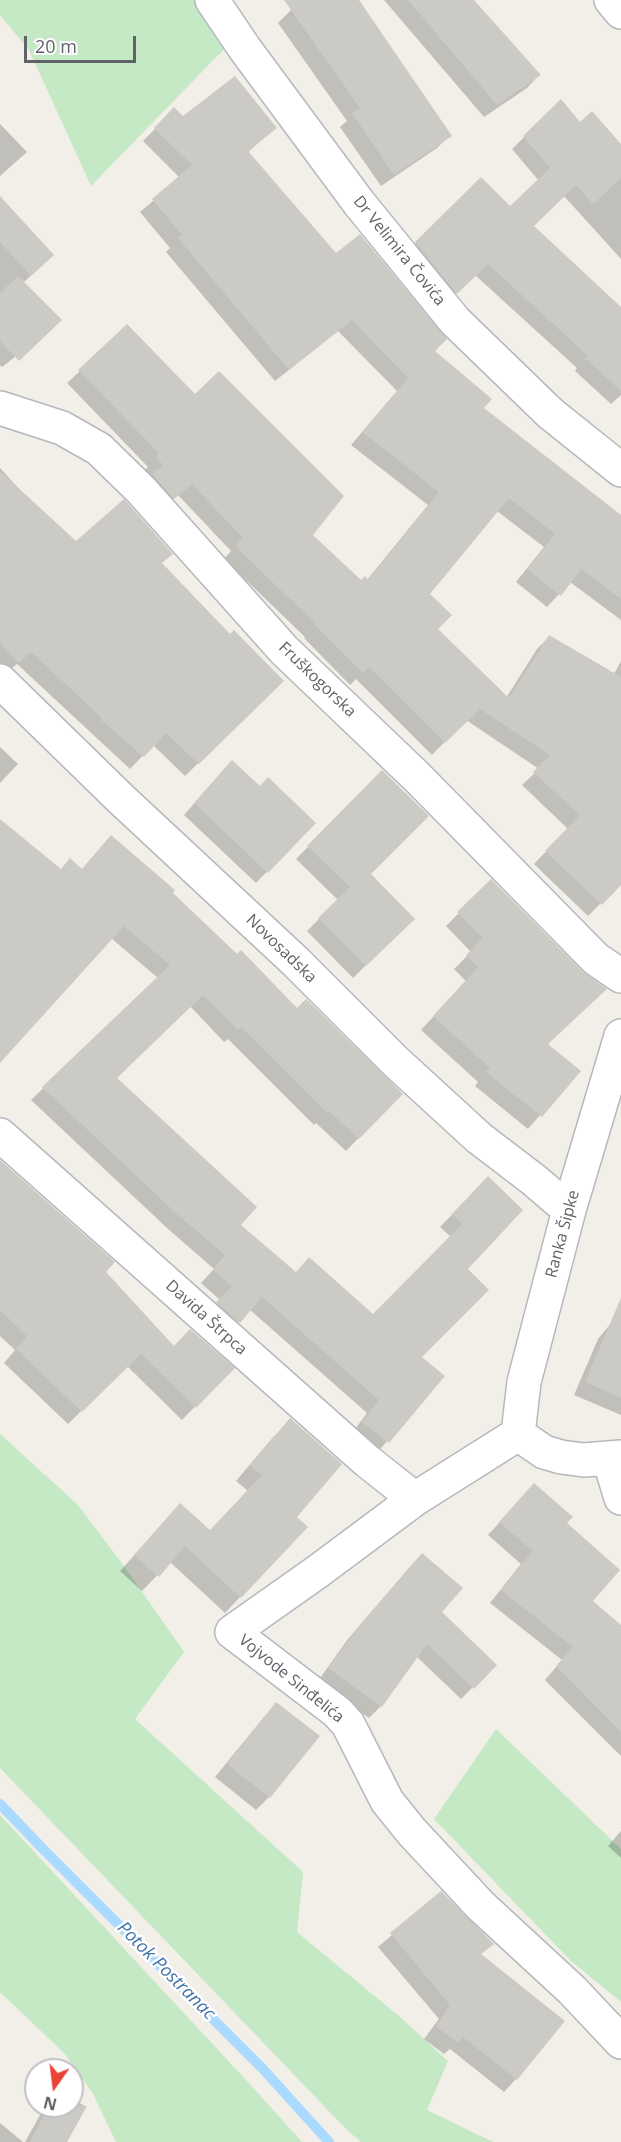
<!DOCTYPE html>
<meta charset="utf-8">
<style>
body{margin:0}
#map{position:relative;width:621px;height:2142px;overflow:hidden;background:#f1efe8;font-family:"Open Sans",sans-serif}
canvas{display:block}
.north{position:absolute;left:24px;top:2058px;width:60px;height:60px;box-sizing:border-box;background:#fff;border:2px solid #bfc1c3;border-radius:50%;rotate:194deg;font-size:16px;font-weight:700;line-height:24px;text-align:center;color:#5f6368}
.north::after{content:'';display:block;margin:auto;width:21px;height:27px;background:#ea4335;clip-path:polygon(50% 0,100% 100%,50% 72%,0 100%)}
.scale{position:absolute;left:24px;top:36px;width:112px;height:27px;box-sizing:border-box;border:3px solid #5f6368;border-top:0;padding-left:8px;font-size:18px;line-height:21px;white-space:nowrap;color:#5f6368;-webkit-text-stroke:4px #fff;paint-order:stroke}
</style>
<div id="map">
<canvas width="621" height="2142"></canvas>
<div class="north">N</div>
<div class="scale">20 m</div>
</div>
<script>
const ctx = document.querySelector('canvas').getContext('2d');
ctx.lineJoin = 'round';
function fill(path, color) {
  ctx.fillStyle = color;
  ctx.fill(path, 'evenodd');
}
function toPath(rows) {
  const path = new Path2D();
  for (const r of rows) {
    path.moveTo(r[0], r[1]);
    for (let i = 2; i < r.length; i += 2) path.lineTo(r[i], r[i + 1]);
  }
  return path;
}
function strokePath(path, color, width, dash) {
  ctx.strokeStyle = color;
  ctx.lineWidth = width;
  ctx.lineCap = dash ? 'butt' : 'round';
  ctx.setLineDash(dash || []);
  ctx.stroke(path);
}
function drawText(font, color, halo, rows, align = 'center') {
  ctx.font = font + ' "Open Sans",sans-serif';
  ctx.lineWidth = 5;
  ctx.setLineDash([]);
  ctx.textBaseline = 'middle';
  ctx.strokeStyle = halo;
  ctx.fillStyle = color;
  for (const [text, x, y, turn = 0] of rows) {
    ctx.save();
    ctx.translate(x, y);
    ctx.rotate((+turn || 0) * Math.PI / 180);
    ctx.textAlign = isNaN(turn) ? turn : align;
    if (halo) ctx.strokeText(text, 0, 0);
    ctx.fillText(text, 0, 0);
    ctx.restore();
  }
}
fill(toPath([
 [0,0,195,0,226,47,91,186,29,50,0,15],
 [0,1434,78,1505,124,1566,184,1652,135,1719,303,1872,297,1932,400,2017,448,2061,427,2110,493,2142,361,2142,347,2130,0,1768],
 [496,1729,621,1849,621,2002,571,1961,434,1819],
 [0,1815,247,2081,302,2142,116,2142,93,2094,65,2054,0,1992]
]), '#c5e8c5');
fill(toPath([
 [305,0,358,0,450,135,437,148,381,186,340,127,347,121,278,23,291,10],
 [384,0,473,0,539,75,527,88,484,117],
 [561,101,580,124,621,146,621,259,564,196,532,226,621,309,621,395,611,404,575,371,577,368,475,275,444,305,404,255,481,179,510,208,539,181,512,149],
 [174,110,183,118,275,128,247,153,336,255,433,351,482,409,621,517,621,620,570,582,547,607,516,582,544,547,497,511,428,594,436,629,506,698,537,649,549,637,614,674,621,661,621,883,588,916,534,864,568,829,522,785,539,769,466,720,432,755,356,679,350,685,304,638,305,637,224,559,231,551,178,495,161,510,151,477,144,470,148,467,67,383,80,371,311,535,361,582,367,580,428,505,351,445,397,391,338,331,275,381,166,252,170,248,140,212,180,178,143,141],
 [0,124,27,152,0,176],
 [0,198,40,267,23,283,47,332,2,367,0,365],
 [0,468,31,502,76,543,160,564,230,636,282,681,185,776,153,745,130,769,17,664,5,674,0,669],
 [0,747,18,764,0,783],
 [382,772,369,874,413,919,353,978,307,931,338,900,296,859],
 [220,774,259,787,314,823,256,883,184,815],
 [0,821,60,870,81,870,111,837,297,1010,401,1094,346,1151,316,1123,314,1125,228,1039,224,1042,190,1006,115,1078,239,1225,296,1273,373,1316,451,1237,440,1227,475,1191,466,1269,420,1357,443,1377,375,1455,350,1436,367,1413,249,1309,226,1334,205,1316,220,1300,201,1283,214,1269,167,1228,31,1100,158,978,111,938,0,1061],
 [487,885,546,1045,578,1071,528,1129,475,1086,478,1082,421,1030,466,981,454,969,471,952,446,926],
 [0,1162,174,1347,232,1368,182,1420,127,1366,68,1424,4,1363,15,1350,0,1336],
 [621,1311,621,1415,574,1395,598,1339],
 [275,1435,295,1517,306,1527,225,1613,170,1562,142,1591,120,1571,180,1505,210,1531,248,1491,236,1481],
 [534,1485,565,1524,591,1601,621,1627,621,1756,545,1680,562,1660,490,1603,521,1564,488,1535],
 [410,1567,440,1612,495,1665,461,1699,416,1656,381,1706,369,1718,318,1681,348,1639],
 [277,1704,318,1737,269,1797,256,1810,215,1777,264,1717],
 [621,1831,621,1858,608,1846],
 [441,1893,492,1944,480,1955,516,2079,504,2092,450,2049,444,2054,424,2039,439,2019,378,1947],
 [72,2099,85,2106,66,2142,25,2142,45,2106,72,2106],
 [0,2123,23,2142,0,2142]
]), '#0003');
strokePath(toPath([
 [0,1804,43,1849,263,2069,329,2142]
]), '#aadaff', 10);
fill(toPath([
 [284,0,359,0,452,136,394,175,352,113,360,108],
 [408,0,474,0,541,75,497,105],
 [235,76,277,128,248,151,336,253,360,234,447,339,435,351,492,399,484,408,621,515,621,599,581,569,561,596,527,569,555,534,509,498,430,594,452,615,438,629,509,698,549,635,621,677,621,885,602,905,545,851,580,815,533,772,550,755,480,709,445,743,369,667,363,673,315,625,316,624,235,546,243,538,192,484,174,499,152,474,163,465,156,457,159,453,78,370,127,324,195,394,219,371,344,496,313,535,361,580,365,576,368,580,439,492,362,432,408,378,352,320,289,370,178,238,182,235,152,199,192,165,154,128,174,107,183,116],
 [561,99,580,122,592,111,621,144,621,178,593,204,576,185,534,226,621,307,621,391,585,358,588,356,488,264,457,294,415,242,481,177,510,206,550,168,523,136],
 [0,196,54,255,31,276,0,242],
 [18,276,62,320,19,361,0,341,0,293],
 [0,471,76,541,124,499,173,554,162,563,230,634,234,630,284,681,199,764,166,733,144,757,100,719,102,718,31,652,19,663,0,643],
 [232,760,260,786,268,777,316,823,268,873,194,803],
 [382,770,429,816,371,874,415,919,366,966,318,918,350,887,307,846],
 [0,819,61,869,70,858,82,869,111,835,175,890,173,893,237,954,241,950,297,1008,306,999,403,1094,359,1139,329,1111,327,1113,241,1027,238,1030,203,995,117,1078,257,1207,241,1225,296,1272,309,1257,373,1314,462,1224,452,1214,488,1176,523,1210,468,1269,489,1290,422,1357,445,1376,389,1443,362,1422,379,1400,262,1297,240,1323,216,1302,232,1286,213,1270,225,1255,179,1216,42,1087,170,965,124,926,0,1063],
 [491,879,583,972,607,989,548,1044,581,1071,542,1117,486,1072,490,1068,433,1016,478,967,466,955,483,938,457,912],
 [0,1160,115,1262,106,1272,174,1346,190,1329,235,1368,196,1408,141,1354,82,1412,16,1349,27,1336,0,1310],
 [621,1298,621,1398,585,1382],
 [290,1418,342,1464,297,1517,308,1527,241,1598,185,1546,159,1577,134,1555,180,1503,210,1530,262,1475,250,1465],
 [534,1483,573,1517,567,1523,620,1570,593,1601,621,1625,621,1732,556,1666,573,1647,501,1590,533,1551,499,1522],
 [422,1553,463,1588,442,1612,497,1665,474,1689,427,1644,382,1707,328,1668,360,1625],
 [276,1702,320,1736,270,1798,227,1764],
 [441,1891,494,1944,481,1954,565,2021,517,2080,463,2037,458,2043,436,2026,450,2005,390,1933],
 [49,2106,87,2106,67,2142,30,2142]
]), '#cccac5');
const street = toPath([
 [212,0,245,49,359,203,455,321,550,413,621,470],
 [611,0,621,12],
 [0,408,62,428,99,449,141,490,284,650,417,777,596,959,621,976],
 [0,681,121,799,296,962,395,1061,479,1138,534,1180,569,1210],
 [0,1135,367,1461,415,1499],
 [518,1434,415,1499,317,1572,232,1632,337,1712,348,1724,387,1801,412,1832,481,1906,572,1990,621,2042],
 [518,1434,524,1382,569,1210,621,1036],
 [518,1434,544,1452,561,1457,584,1460,621,1457],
 [609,1459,621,1498]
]);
strokePath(street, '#b5b8bc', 36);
strokePath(street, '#fff', 33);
drawText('16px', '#5f6368', '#fff', [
 ["Dr Velimira Čovića",399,251,51],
 ["Fruškogorska",317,680,44],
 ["Novosadska",281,949,44],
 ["Ranka Šipke",563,1234,-75],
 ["Davida Štrpca",206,1318,42],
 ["Vojvode Sinđelića",291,1679,39]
]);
drawText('italic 18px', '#4174aa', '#fff', [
 ["Potok Postranac",166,1971,45]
]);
</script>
